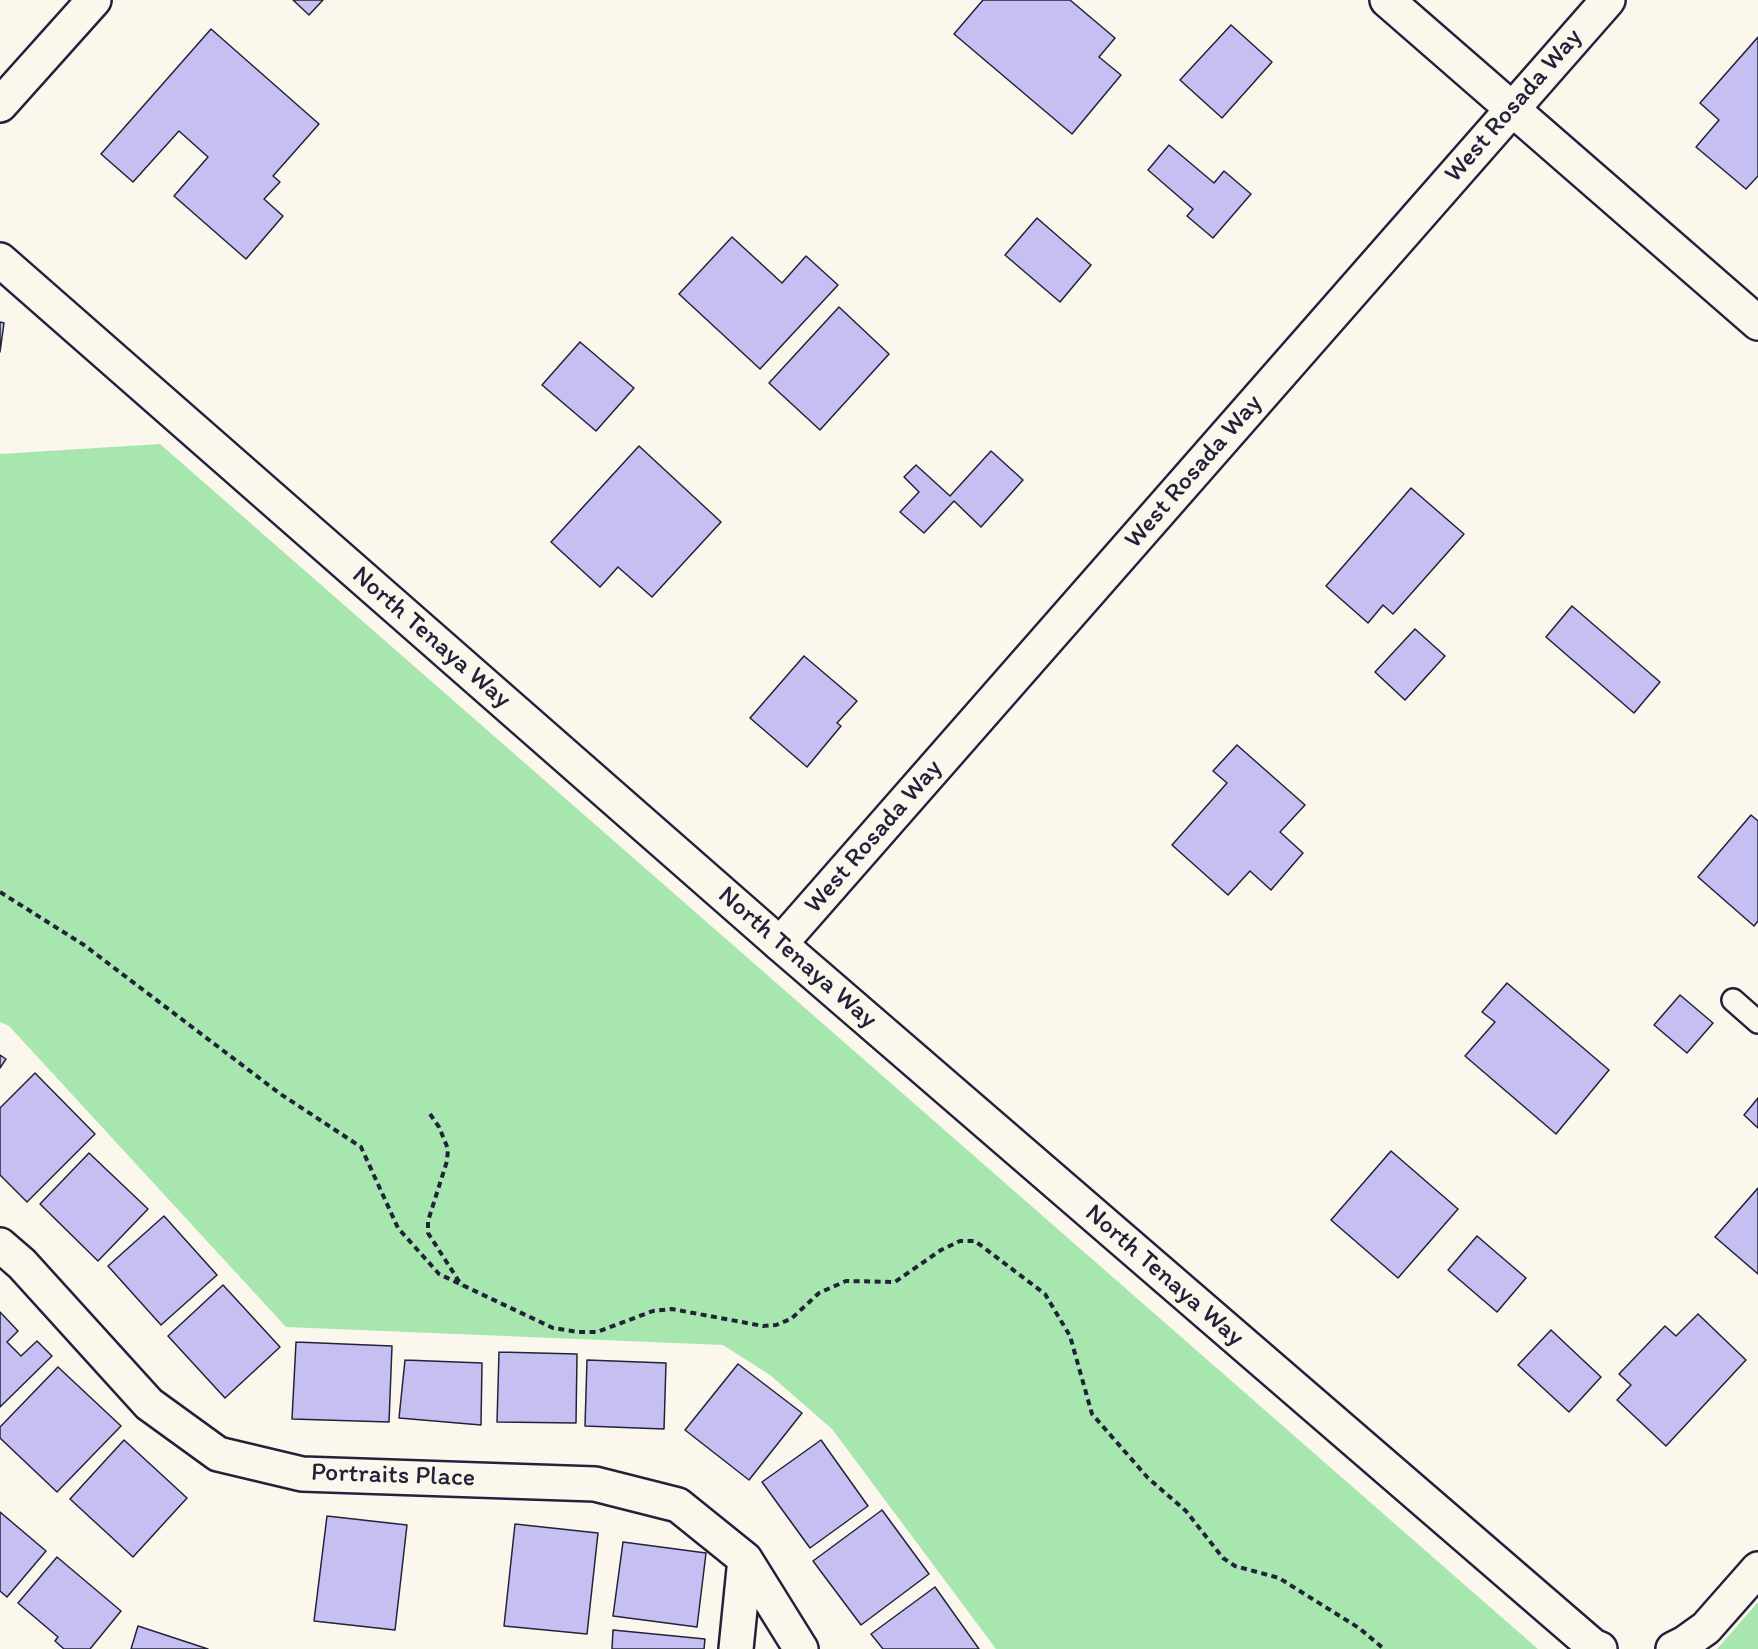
<!DOCTYPE html>
<style>
body{margin:0}
canvas{display:block;background:#fbf7ec}
</style>
<canvas width="1758" height="1649"></canvas>
<script>
const ctx = document.querySelector('canvas').getContext('2d');
ctx.lineJoin = 'round';
function fill(path, color) {
  ctx.fillStyle = color;
  ctx.fill(path, 'evenodd');
}
function toPath(rows) {
  const path = new Path2D();
  for (const r of rows) {
    path.moveTo(r[0], r[1]);
    for (let i = 2; i < r.length; i += 2) path.lineTo(r[i], r[i + 1]);
  }
  return path;
}
function strokePath(path, color, width, dash) {
  ctx.strokeStyle = color;
  ctx.lineWidth = width;
  ctx.lineCap = dash ? 'butt' : 'round';
  ctx.setLineDash(dash || []);
  ctx.stroke(path);
}
function drawText(font, color, halo, rows, align = 'center') {
  ctx.font = font + ' Itim,sans-serif';
  ctx.lineWidth = 5;
  ctx.setLineDash([]);
  ctx.textBaseline = 'middle';
  ctx.strokeStyle = halo;
  ctx.fillStyle = color;
  for (const [text, x, y, turn = 0] of rows) {
    ctx.save();
    ctx.translate(x, y);
    ctx.rotate((+turn || 0) * Math.PI / 180);
    ctx.textAlign = isNaN(turn) ? turn : align;
    if (halo) ctx.strokeText(text, 0, 0);
    ctx.fillText(text, 0, 0);
    ctx.restore();
  }
}
fill(toPath([
 [160,444,1538,1649,996,1649,832,1429,770,1375,723,1345,286,1327,9,1026,0,1022,0,454],
 [1758,1602,1758,1649,1717,1649]
]), '#a7e7af');
const building = toPath([
 [293,0,323,0,309,15,293,0],
 [983,0,1070,0,1115,38,1099,57,1121,75,1072,134,954,34,983,0],
 [1231,25,1272,62,1222,118,1180,80,1231,25],
 [211,29,319,124,273,176,280,182,264,199,283,216,246,259,174,196,208,157,179,131,133,182,101,154,211,29],
 [1758,37,1758,176,1746,189,1696,147,1719,120,1700,103,1758,37],
 [1169,145,1214,183,1224,171,1251,194,1213,238,1187,216,1193,209,1148,170,1169,145],
 [1037,218,1091,265,1060,302,1005,255,1037,218],
 [732,237,782,283,806,256,838,285,760,369,679,294,732,237],
 [839,307,889,354,820,430,769,383,839,307],
 [0,322,4,323,0,352,0,322],
 [580,342,634,388,596,431,542,385,580,342],
 [639,446,721,522,652,597,618,567,600,587,551,542,639,446],
 [991,451,1023,480,981,527,954,501,924,533,900,512,919,492,904,477,916,465,950,496,991,451],
 [1411,488,1464,534,1393,614,1383,605,1368,623,1326,586,1411,488],
 [1572,606,1660,682,1634,713,1546,637,1572,606],
 [1415,629,1445,656,1405,700,1375,672,1415,629],
 [804,656,857,701,837,723,841,726,807,767,750,718,804,656],
 [1237,745,1305,805,1280,832,1303,853,1271,890,1250,871,1228,895,1172,845,1227,783,1213,771,1237,745],
 [1751,815,1758,821,1758,921,1754,926,1698,877,1751,815],
 [1507,983,1609,1070,1556,1134,1465,1056,1495,1022,1482,1012,1507,983],
 [1680,995,1713,1023,1687,1053,1654,1025,1680,995],
 [0,1055,6,1059,0,1068,0,1055],
 [35,1073,95,1134,27,1202,0,1175,0,1108,35,1073],
 [1758,1098,1758,1128,1744,1115,1758,1098],
 [1391,1151,1458,1209,1398,1278,1331,1220,1391,1151],
 [89,1153,148,1209,98,1261,40,1204,89,1153],
 [1758,1188,1758,1274,1715,1237,1758,1188],
 [164,1216,217,1275,161,1325,108,1266,164,1216],
 [1477,1236,1526,1278,1497,1312,1448,1270,1477,1236],
 [223,1285,280,1347,225,1398,168,1336,223,1285],
 [0,1312,18,1331,7,1342,21,1356,37,1341,52,1356,0,1407,0,1312],
 [1698,1314,1746,1360,1666,1446,1617,1400,1631,1385,1619,1374,1665,1326,1676,1336,1698,1314],
 [1551,1330,1601,1377,1569,1412,1518,1365,1551,1330],
 [296,1342,392,1346,389,1422,292,1419,296,1342],
 [499,1352,577,1354,576,1423,497,1422,499,1352],
 [405,1360,482,1363,481,1425,399,1418,405,1360],
 [587,1360,666,1363,664,1429,585,1426,587,1360],
 [738,1364,802,1413,749,1480,685,1430,738,1364],
 [58,1367,121,1426,57,1492,0,1438,0,1427,58,1367],
 [124,1440,187,1498,133,1557,70,1499,124,1440],
 [821,1440,868,1506,810,1548,762,1482,821,1440],
 [882,1510,929,1574,861,1625,813,1561,882,1510],
 [0,1512,46,1551,7,1597,0,1591,0,1512],
 [327,1516,407,1525,395,1630,314,1621,327,1516],
 [515,1524,598,1533,587,1634,504,1626,515,1524],
 [623,1542,706,1553,697,1627,613,1616,623,1542],
 [57,1557,121,1611,90,1649,64,1649,55,1641,58,1637,18,1603,57,1557],
 [935,1587,979,1649,883,1649,871,1634,935,1587],
 [138,1626,208,1649,131,1649,138,1626],
 [613,1630,705,1639,704,1649,612,1649,613,1630]
]);
fill(building, '#c6c0f2');
strokePath(building, '#22223b', 1.5);
const service = toPath([
 [1733,1000,1758,1022]
]);
const minor = toPath([
 [1387,0,1758,323],
 [0,105,94,0],
 [780,944,1608,0],
 [0,1245,22,1264,149,1404,218,1454,302,1474,595,1484,678,1505,745,1559,801,1649],
 [736,1649,745,1559]
]);
const tertiary = toPath([
 [0,260,780,944,1593,1646,1600,1649],
 [1673,1649,1685,1643,1706,1628,1758,1569]
]);
strokePath(service, '#22223b', 26);
strokePath(minor, '#22223b', 38);
strokePath(tertiary, '#22223b', 38);
strokePath(toPath([
 [0,892,84,945,279,1093,361,1147,398,1228,439,1274,553,1328,578,1332,597,1332,653,1311,672,1309,763,1326,776,1325,791,1319,819,1293,846,1281,895,1282,941,1250,960,1241,975,1241,1045,1294,1070,1336,1092,1414,1148,1478,1186,1511,1223,1558,1235,1566,1279,1578,1359,1628,1384,1649],
 [430,1114,439,1127,448,1149,447,1161,428,1221,428,1233,462,1286]
]), '#22223b', 4, [6, 4.5]);
strokePath(service, '#fbf7ec', 21);
strokePath(minor, '#fbf7ec', 33);
strokePath(tertiary, '#fbf7ec', 33);
drawText('26px', '#22223b', '#fbf7ec', [
 ["West Rosada Way",1514,106,-49],
 ["West Rosada Way",1194,472,-49],
 ["North Tenaya Way",431,638,41],
 ["West Rosada Way",874,837,-49],
 ["North Tenaya Way",797,958,41],
 ["North Tenaya Way",1164,1276,41],
 ["Portraits Place",393,1476,2]
]);
</script>
